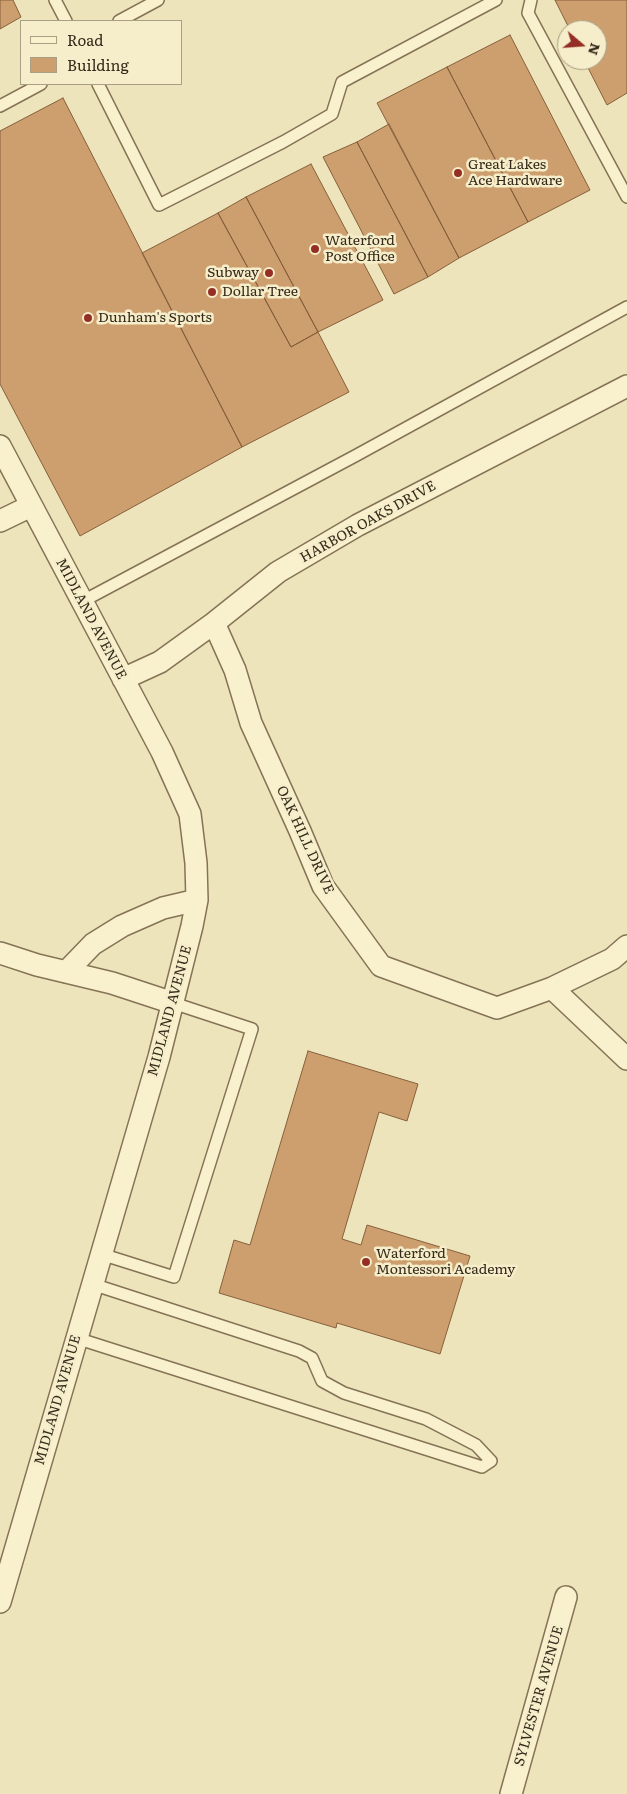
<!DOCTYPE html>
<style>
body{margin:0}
#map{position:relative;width:627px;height:1794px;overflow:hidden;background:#eee4bb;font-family:Literata,serif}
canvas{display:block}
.legend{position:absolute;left:20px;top:20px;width:162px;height:65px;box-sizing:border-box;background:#f6edca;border:1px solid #a89f84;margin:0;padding:6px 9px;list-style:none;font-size:15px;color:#34291a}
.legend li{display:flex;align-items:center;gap:10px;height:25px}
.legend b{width:25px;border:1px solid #a89f84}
.north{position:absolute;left:557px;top:20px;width:50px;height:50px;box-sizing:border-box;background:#f6edca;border:1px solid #a89f84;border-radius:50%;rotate:108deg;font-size:14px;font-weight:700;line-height:20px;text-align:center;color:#34291a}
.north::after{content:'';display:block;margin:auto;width:18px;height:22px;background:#952e24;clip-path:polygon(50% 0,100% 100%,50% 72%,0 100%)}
</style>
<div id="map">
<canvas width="627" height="1794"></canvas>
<ul class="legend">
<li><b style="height:6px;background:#f9f0ce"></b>Road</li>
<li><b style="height:14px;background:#cd9f6f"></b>Building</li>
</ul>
<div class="north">N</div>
</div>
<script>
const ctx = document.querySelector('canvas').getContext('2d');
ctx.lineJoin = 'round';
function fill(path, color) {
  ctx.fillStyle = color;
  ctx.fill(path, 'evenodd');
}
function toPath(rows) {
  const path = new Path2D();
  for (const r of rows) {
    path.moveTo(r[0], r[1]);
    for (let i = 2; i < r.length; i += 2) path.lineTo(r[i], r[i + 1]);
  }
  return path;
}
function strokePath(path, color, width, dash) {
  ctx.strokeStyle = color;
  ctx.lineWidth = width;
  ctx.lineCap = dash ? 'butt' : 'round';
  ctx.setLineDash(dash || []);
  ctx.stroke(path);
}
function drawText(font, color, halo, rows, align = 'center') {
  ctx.font = font + ' Literata,serif';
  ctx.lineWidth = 5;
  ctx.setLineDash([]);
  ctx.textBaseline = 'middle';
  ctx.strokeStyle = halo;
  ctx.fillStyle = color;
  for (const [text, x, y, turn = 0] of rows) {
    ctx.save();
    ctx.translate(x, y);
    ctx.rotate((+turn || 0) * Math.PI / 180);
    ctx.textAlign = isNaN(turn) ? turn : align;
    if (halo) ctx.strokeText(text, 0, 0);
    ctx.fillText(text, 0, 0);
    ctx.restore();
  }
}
const building = toPath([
 [0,0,13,0,21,17,0,29,0,0],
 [555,0,627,0,627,93,607,105,584,60,597,60,597,30,570,30,555,0],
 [510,35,590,190,528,222,447,67,510,35],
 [447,67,528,222,459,258,377,103,447,67],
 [63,98,242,447,80,536,0,384,0,131,63,98],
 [389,124,459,258,428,277,357,142,389,124],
 [357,142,428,277,394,294,323,157,357,142],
 [311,164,383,300,318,332,246,197,311,164],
 [246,197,318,332,291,347,218,213,246,197],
 [218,213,291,347,318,332,349,392,242,447,142,253,218,213],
 [308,1051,418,1084,407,1121,379,1112,342,1239,361,1245,367,1225,470,1256,440,1354,337,1323,336,1328,219,1293,234,1240,250,1245,308,1051]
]);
fill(building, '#cd9f6f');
strokePath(building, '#855f3a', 1);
const lane = toPath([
 [55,0,66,21],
 [531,0,528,13,627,197],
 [119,21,158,0],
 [98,84,159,205,283,142,332,114,342,82,496,0],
 [0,106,41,84],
 [83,601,355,456,627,307],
 [101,1254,174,1277,252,1029,173,1003],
 [76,1338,482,1467,491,1461,476,1445,426,1419,344,1393,322,1381,312,1358,299,1351,92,1284]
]);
const street = toPath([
 [0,446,162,752,190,814,196,863,197,900,192,926,159,1057,0,1602],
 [0,521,31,506],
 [214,623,235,670,251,723,300,831,323,886,381,966,497,1008,552,988,612,959,627,946],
 [123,679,160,662,214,623,278,572,358,525,627,386],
 [0,953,37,965,112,983,173,1003],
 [66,972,93,944,122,926,163,908,197,900],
 [552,988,627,1059],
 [511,1794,566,1597]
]);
strokePath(lane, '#857355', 14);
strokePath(street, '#857355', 24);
strokePath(lane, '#f9f0ce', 11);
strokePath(street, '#f9f0ce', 21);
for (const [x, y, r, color] of [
 [458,173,5,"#952e24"],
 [315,249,5,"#952e24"],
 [269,273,5,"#952e24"],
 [212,292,5,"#952e24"],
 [88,318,5,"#952e24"],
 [366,1262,5,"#952e24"]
]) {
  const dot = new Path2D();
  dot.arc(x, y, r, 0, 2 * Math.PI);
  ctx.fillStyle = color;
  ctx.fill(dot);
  strokePath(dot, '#f6edca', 2);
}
drawText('14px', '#34291a', '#f6edca', [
 ["Great Lakes",468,165],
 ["Ace Hardware",468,181],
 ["Waterford",325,241],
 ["Post Office",325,257],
 ["Subway",259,273,"right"],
 ["Dollar Tree",222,292],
 ["Dunham's Sports",98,318],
 ["Waterford",376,1254],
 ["Montessori Academy",376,1270]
], 'left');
drawText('14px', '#34291a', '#f6edca', [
 ["HARBOR OAKS DRIVE",368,522,-29],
 ["MIDLAND AVENUE",91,619,62],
 ["OAK HILL DRIVE",305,840,65],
 ["MIDLAND AVENUE",170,1011,-75],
 ["MIDLAND AVENUE",58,1400,-74],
 ["SYLVESTER AVENUE",539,1696,-74]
]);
</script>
